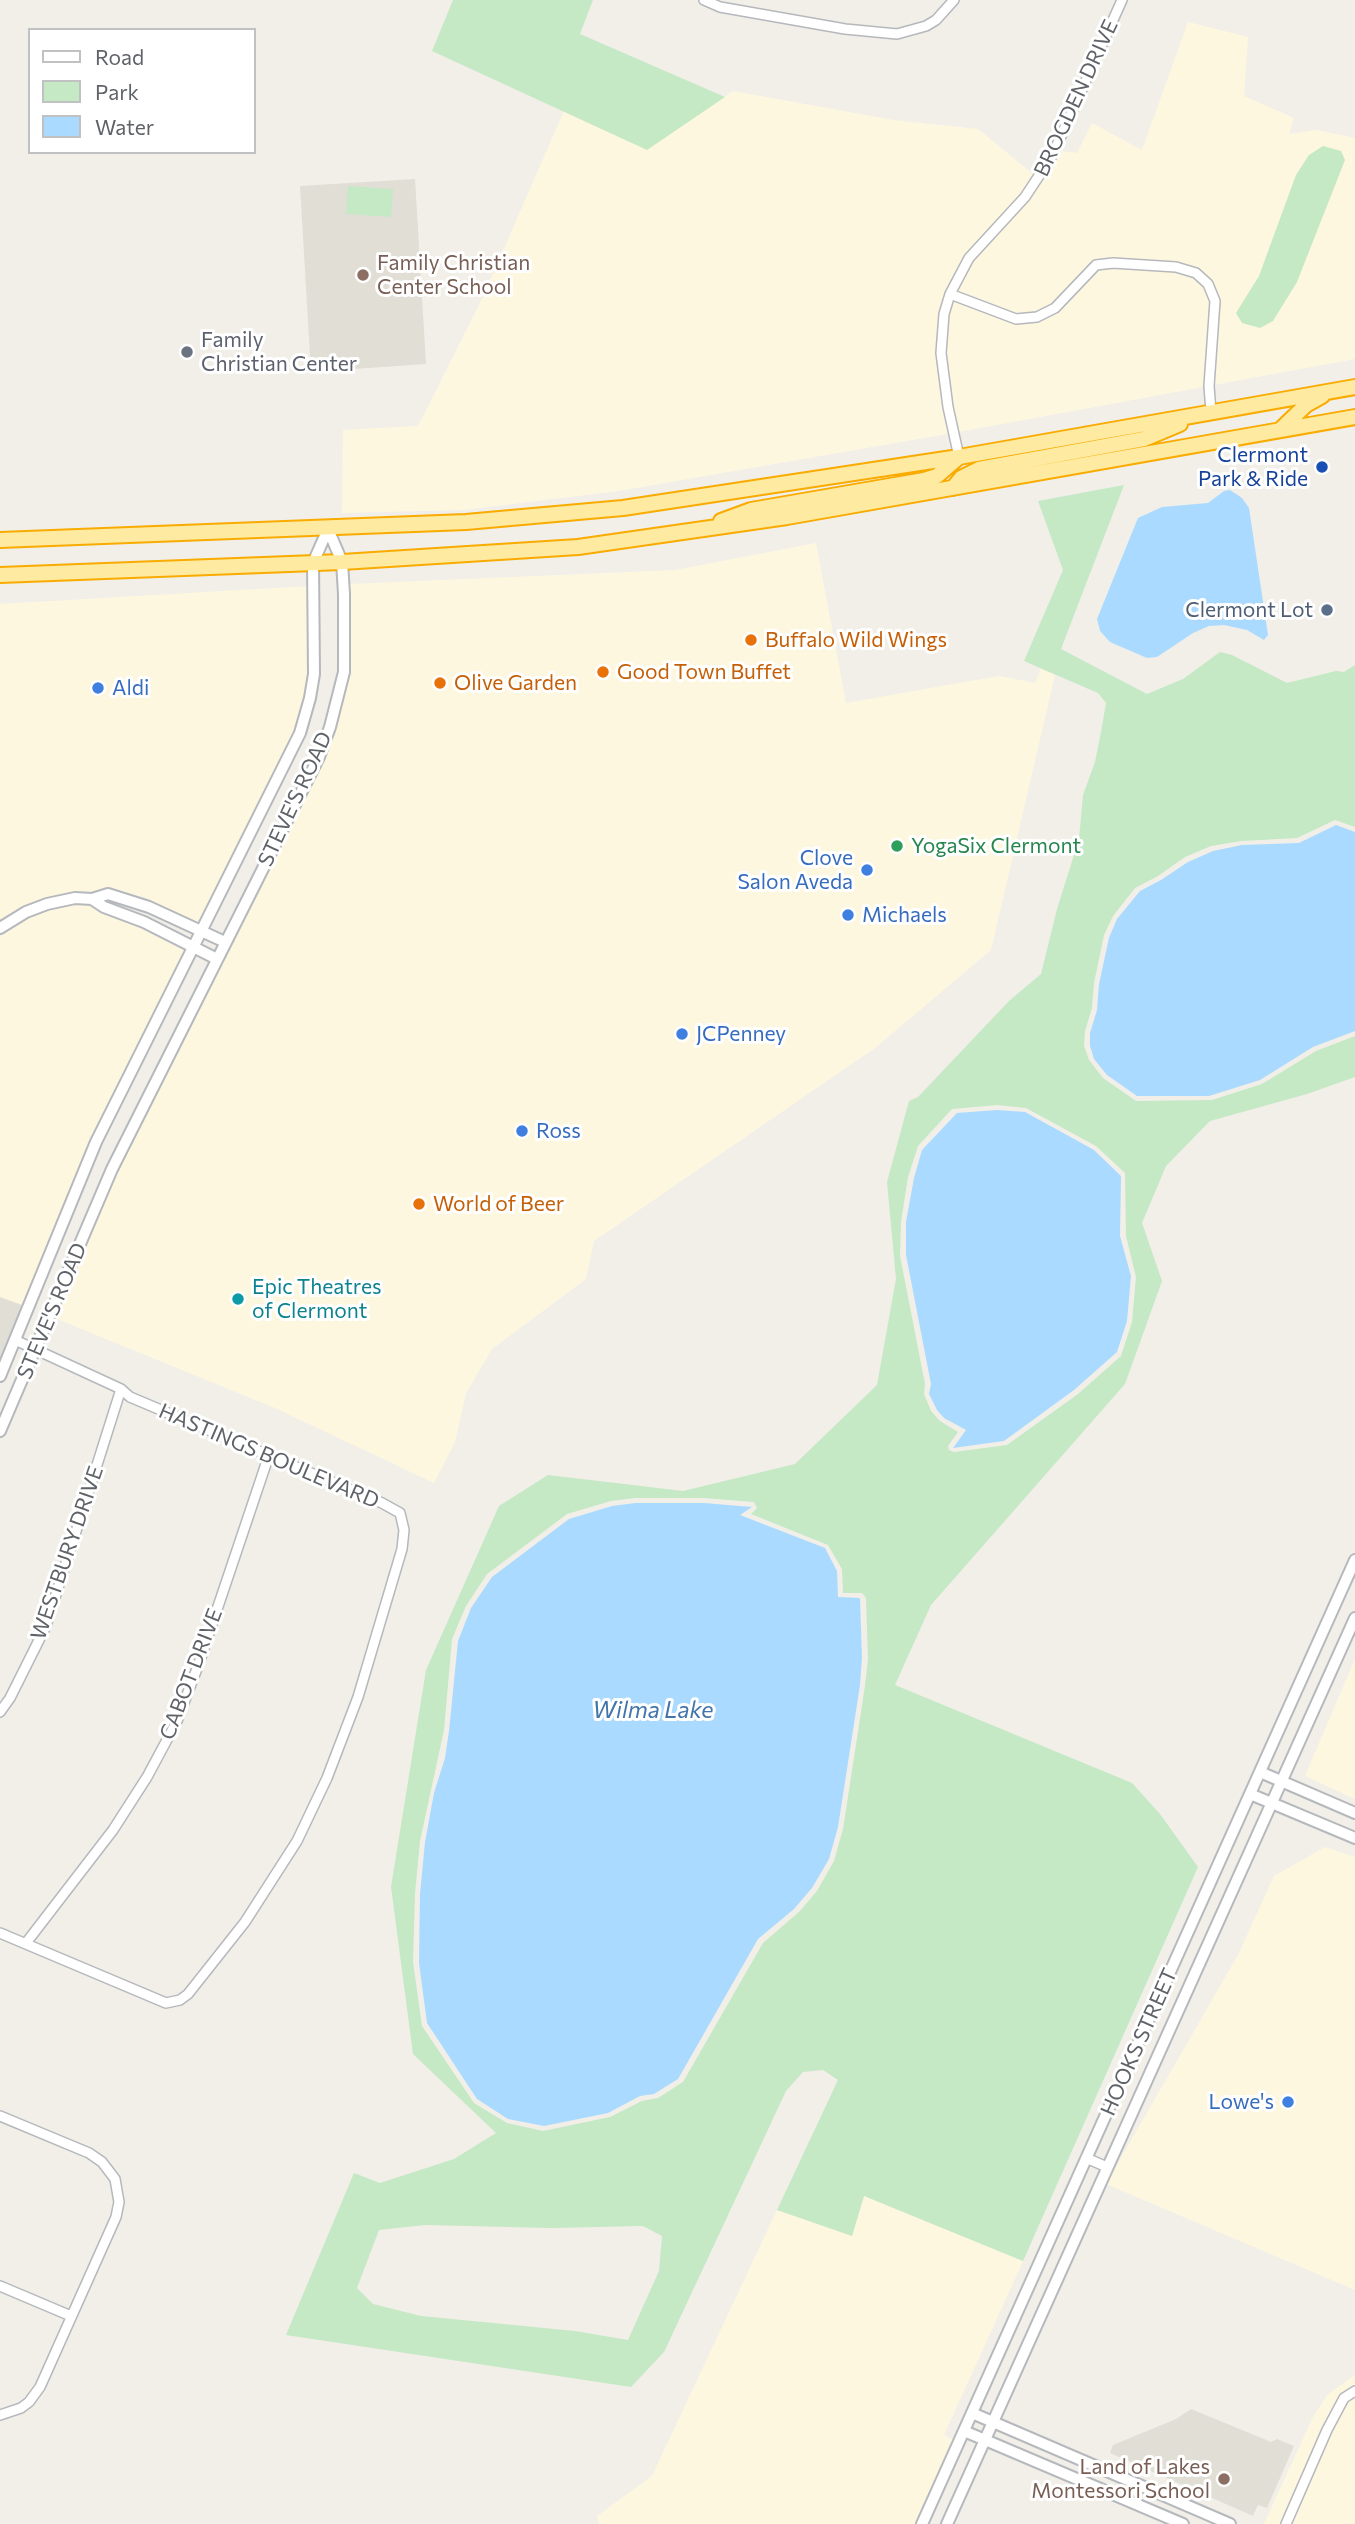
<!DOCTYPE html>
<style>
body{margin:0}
#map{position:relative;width:1355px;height:2524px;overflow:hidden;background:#f1efe8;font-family:Commissioner,sans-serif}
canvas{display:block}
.legend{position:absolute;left:28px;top:28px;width:228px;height:126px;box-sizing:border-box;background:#fff;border:2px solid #bfc1c3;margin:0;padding:9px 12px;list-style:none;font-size:21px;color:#5f6368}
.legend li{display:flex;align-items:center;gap:14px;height:35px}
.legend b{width:35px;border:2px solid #bfc1c3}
</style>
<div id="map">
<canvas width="1355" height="2524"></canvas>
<ul class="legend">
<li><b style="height:9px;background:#fff"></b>Road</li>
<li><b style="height:19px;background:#c5e8c5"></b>Park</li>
<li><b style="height:19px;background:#aadaff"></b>Water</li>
</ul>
</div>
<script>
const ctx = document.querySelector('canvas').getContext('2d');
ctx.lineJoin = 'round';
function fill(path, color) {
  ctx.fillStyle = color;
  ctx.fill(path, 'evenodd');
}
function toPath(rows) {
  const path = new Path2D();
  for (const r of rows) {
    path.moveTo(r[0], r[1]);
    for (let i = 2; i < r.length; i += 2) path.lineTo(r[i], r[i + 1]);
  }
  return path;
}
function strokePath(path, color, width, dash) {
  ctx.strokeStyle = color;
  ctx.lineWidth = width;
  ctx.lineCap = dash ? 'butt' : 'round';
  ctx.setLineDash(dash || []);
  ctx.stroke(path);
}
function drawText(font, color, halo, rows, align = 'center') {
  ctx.font = font + ' Commissioner,sans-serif';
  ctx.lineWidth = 6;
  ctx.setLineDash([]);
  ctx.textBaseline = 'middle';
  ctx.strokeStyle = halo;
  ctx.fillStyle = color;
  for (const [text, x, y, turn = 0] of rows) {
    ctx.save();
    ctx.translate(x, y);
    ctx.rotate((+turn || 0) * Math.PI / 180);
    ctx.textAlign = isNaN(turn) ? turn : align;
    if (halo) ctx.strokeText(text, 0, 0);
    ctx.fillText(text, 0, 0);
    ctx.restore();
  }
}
fill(toPath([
 [1188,22,1248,37,1244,96,1294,118,1289,134,1317,130,1355,138,1355,359,959,432,619,491,464,510,342,513,343,430,418,426,481,301,564,111,647,149,733,91,893,120,978,129,1039,179,1054,150,1077,153,1092,123,1142,150],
 [1341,151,1236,312,1259,276,1296,175,1309,155],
 [816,543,846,703,999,676,1035,683,1041,669,1055,675,991,950,875,1048,594,1241,586,1279,492,1349,466,1393,455,1442,434,1483,275,1408,57,1319,113,1182,335,734,350,672,349,584,675,570],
 [309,586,309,661,306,685,298,719,289,742,198,923,143,897,108,889,45,898,22,907,0,921,0,604],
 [76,904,92,905,134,922,185,949,90,1138,75,1182,22,1305,0,1297,0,937,29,917,49,910],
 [1355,1659,1355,1799,1305,1776],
 [1325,1847,1355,1857,1355,2290,1106,2184,1239,1953,1274,1876],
 [864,2196,1023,2261,944,2435,953,2440,915,2524,599,2524,597,2516,652,2476,777,2210,852,2236],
 [1355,2375,1355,2524,1264,2524,1313,2417,1328,2394]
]), '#fef7e0');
fill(toPath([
 [415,179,426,364,311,372,300,186],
 [0,1297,22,1305,0,1364],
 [1191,2409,1271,2442,1277,2439,1294,2446,1267,2508,1258,2505,1253,2516,1110,2453,1113,2445,1176,2419]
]), '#e1ded6');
fill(toPath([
 [453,0,593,0,580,34,725,97,647,150,432,51],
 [1323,146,1341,151,1345,160,1297,282,1273,321,1260,328,1242,323,1236,313,1259,276,1296,175,1309,155],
 [348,186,393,189,391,217,346,214],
 [1124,485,1061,649,1147,694,1183,679,1220,652,1232,655,1287,683,1336,671,1344,672,1355,665,1355,827,1335,820,1297,838,1241,841,1211,846,1185,857,1158,876,1135,888,1113,916,1104,935,1094,983,1092,1008,1085,1031,1084,1046,1089,1060,1103,1078,1136,1101,1212,1100,1262,1084,1316,1051,1355,1036,1355,1077,1307,1094,1210,1121,1166,1166,1142,1223,1162,1281,1125,1384,931,1605,895,1685,1132,1783,1160,1814,1198,1867,1023,2261,864,2196,852,2236,777,2210,838,2080,823,2070,803,2072,786,2091,664,2352,631,2387,286,2335,354,2173,380,2183,454,2159,496,2133,413,2054,391,1887,426,1670,499,1506,548,1475,683,1491,795,1464,877,1385,896,1279,887,1182,909,1101,918,1097,1009,1001,1041,974,1057,909,1079,839,1083,795,1095,762,1101,732,1106,703,1098,693,1024,661,1063,570,1038,501],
 [997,1105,1026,1108,1096,1146,1125,1173,1126,1236,1136,1277,1132,1322,1121,1356,1078,1394,1007,1445,954,1452,949,1450,948,1446,958,1432,940,1421,931,1411,924,1394,925,1384,900,1256,901,1222,908,1177,918,1146,952,1109],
 [635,1498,704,1498,754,1502,757,1508,751,1514,828,1545,842,1569,843,1593,862,1593,866,1598,868,1659,865,1686,843,1829,834,1861,817,1891,799,1912,763,1943,683,2082,658,2098,642,2101,610,2117,543,2131,507,2123,474,2103,422,2026,413,1962,415,1893,420,1841,444,1730,452,1639,466,1606,487,1574,567,1514,611,1501],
 [425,2225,551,2228,643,2226,662,2236,659,2271,628,2340,575,2331,421,2316,373,2304,357,2288,379,2230]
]), '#c5e8c5');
fill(toPath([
 [1230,490,1242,498,1249,508,1268,635,1264,640,1247,630,1224,625,1209,626,1193,633,1157,657,1147,658,1110,642,1100,631,1097,619,1138,518,1162,507,1208,503,1224,491],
 [1336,825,1355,832,1355,1031,1313,1047,1260,1080,1209,1096,1137,1096,1107,1075,1094,1059,1090,1046,1090,1033,1097,1010,1099,984,1109,938,1117,919,1140,891,1161,880,1188,862,1213,851,1242,845,1299,843],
 [997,1110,1025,1112,1094,1150,1121,1176,1120,1236,1131,1276,1127,1321,1117,1352,1074,1390,1004,1441,953,1448,966,1430,944,1418,937,1410,929,1394,931,1384,906,1255,906,1222,914,1178,922,1150,957,1113],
 [636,1503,704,1503,752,1507,740,1515,825,1548,837,1571,838,1597,860,1598,862,1658,860,1685,838,1827,829,1859,812,1888,794,1909,758,1939,678,2079,654,2094,640,2096,608,2113,544,2126,508,2119,477,2099,427,2023,419,1963,420,1894,425,1842,434,1793,445,1758,449,1731,458,1641,471,1608,492,1577,569,1519,612,1506]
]), '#aadaff');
const minor = toPath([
 [704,0,720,7,845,29,897,34,926,26,936,20,954,0],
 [950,294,1016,319,1037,317,1055,308,1096,265,1113,263,1176,267,1196,273,1208,284,1215,301,1209,386,1211,412],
 [959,457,948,407,941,353,944,314,950,294,969,258,1025,197,1052,156,1122,0],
 [0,1712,10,1698,46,1626,121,1389],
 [0,1933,166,2003,180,2000,188,1994,245,1922,297,1841,327,1778,358,1697,402,1549,404,1530,400,1513,382,1503,130,1397,121,1389,15,1340],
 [26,1943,113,1830,147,1777,177,1721,198,1666,269,1455],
 [0,2116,89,2153,102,2162,115,2179,119,2202,116,2217,40,2387,29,2402,21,2408,0,2415],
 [1086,2158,1107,2167],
 [0,2286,71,2316],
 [1286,2524,1327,2430,1344,2398,1355,2391]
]);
const tertiary = toPath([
 [92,899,104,907,144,922,217,959],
 [0,928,26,912,47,904,75,898,92,899,108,894,149,907,225,942],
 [0,1376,96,1142,300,733,310,698,314,674,313,563,328,529],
 [0,1431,112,1169,319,757,330,727,344,672,344,594,342,562,328,529],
 [1260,1772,1355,1813],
 [1250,1794,1355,1838],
 [972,2413,1230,2524],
 [964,2431,1183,2524],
 [922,2524,1355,1560],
 [947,2524,1355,1618]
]);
const trunk = toPath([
 [1281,429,1306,405,1322,396],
 [953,488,961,478,979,469,1144,439,1180,424],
 [721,521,751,510,924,480,937,476,959,457],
 [0,540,466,522,623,508,959,457,1355,387],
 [0,575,342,562,578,547,787,517,1355,417]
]);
strokePath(minor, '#b5b8bc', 12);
strokePath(tertiary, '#b5b8bc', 14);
strokePath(trunk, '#f9ab00', 18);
strokePath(minor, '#fff', 9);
strokePath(tertiary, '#fff', 10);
strokePath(trunk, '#feeaa1', 14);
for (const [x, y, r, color] of [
 [363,275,7,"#8d6e63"],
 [187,352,7,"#6b7280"],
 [1322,467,7,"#1a4fb4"],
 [1327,610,7,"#5c6f8a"],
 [751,640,7,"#e8710a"],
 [603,672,7,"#e8710a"],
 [440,683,7,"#e8710a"],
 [98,688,7,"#3f7fe0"],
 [897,846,7,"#2e9e5b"],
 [867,870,7,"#3f7fe0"],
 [848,915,7,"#3f7fe0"],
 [682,1034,7,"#3f7fe0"],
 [522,1131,7,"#3f7fe0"],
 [419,1204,7,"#e8710a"],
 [238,1299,7,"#0f9aa8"],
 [1288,2102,7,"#3f7fe0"],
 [1224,2479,7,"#8d6e63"]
]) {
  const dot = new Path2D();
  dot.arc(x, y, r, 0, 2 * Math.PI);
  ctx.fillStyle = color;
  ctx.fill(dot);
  strokePath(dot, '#fff', 2.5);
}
drawText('21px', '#5f6368', '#fff', [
 ["BROGDEN DRIVE",1076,98,-65],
 ["STEVE'S ROAD",295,799,-65],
 ["STEVE'S ROAD",52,1311,-67],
 ["HASTINGS BOULEVARD",269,1456,23],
 ["WESTBURY DRIVE",67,1553,-71],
 ["CABOT DRIVE",191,1674,-69],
 ["HOOKS STREET",1139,2042,-66]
]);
drawText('21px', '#785e54', '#fff', [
 ["Family Christian",377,263],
 ["Center School",377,287],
 ["Land of Lakes",1210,2467,"right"],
 ["Montessori School",1210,2491,"right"]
], 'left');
drawText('21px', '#5b616d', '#fff', [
 ["Family",201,340],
 ["Christian Center",201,364]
], 'left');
drawText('21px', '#164399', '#fff', [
 ["Clermont",1308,455],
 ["Park & Ride",1308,479]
], 'right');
drawText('21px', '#4e5e75', '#fff', [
 ["Clermont Lot",1313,610]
], 'right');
drawText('21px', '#c56008', '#fff', [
 ["Buffalo Wild Wings",765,640],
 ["Good Town Buffet",617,672],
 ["Olive Garden",454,683],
 ["World of Beer",433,1204]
], 'left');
drawText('21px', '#366cbe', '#fff', [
 ["Aldi",112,688],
 ["Clove",853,858,"right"],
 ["Salon Aveda",853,882,"right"],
 ["Michaels",862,915],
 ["JCPenney",696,1034],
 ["Ross",536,1131],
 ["Lowe's",1274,2102,"right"]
], 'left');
drawText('21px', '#27864d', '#fff', [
 ["YogaSix Clermont",911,846]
], 'left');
drawText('21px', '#0d838f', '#fff', [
 ["Epic Theatres",252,1287],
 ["of Clermont",252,1311]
], 'left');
drawText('italic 23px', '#4174aa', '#fff', [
 ["Wilma Lake",653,1710]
]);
</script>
